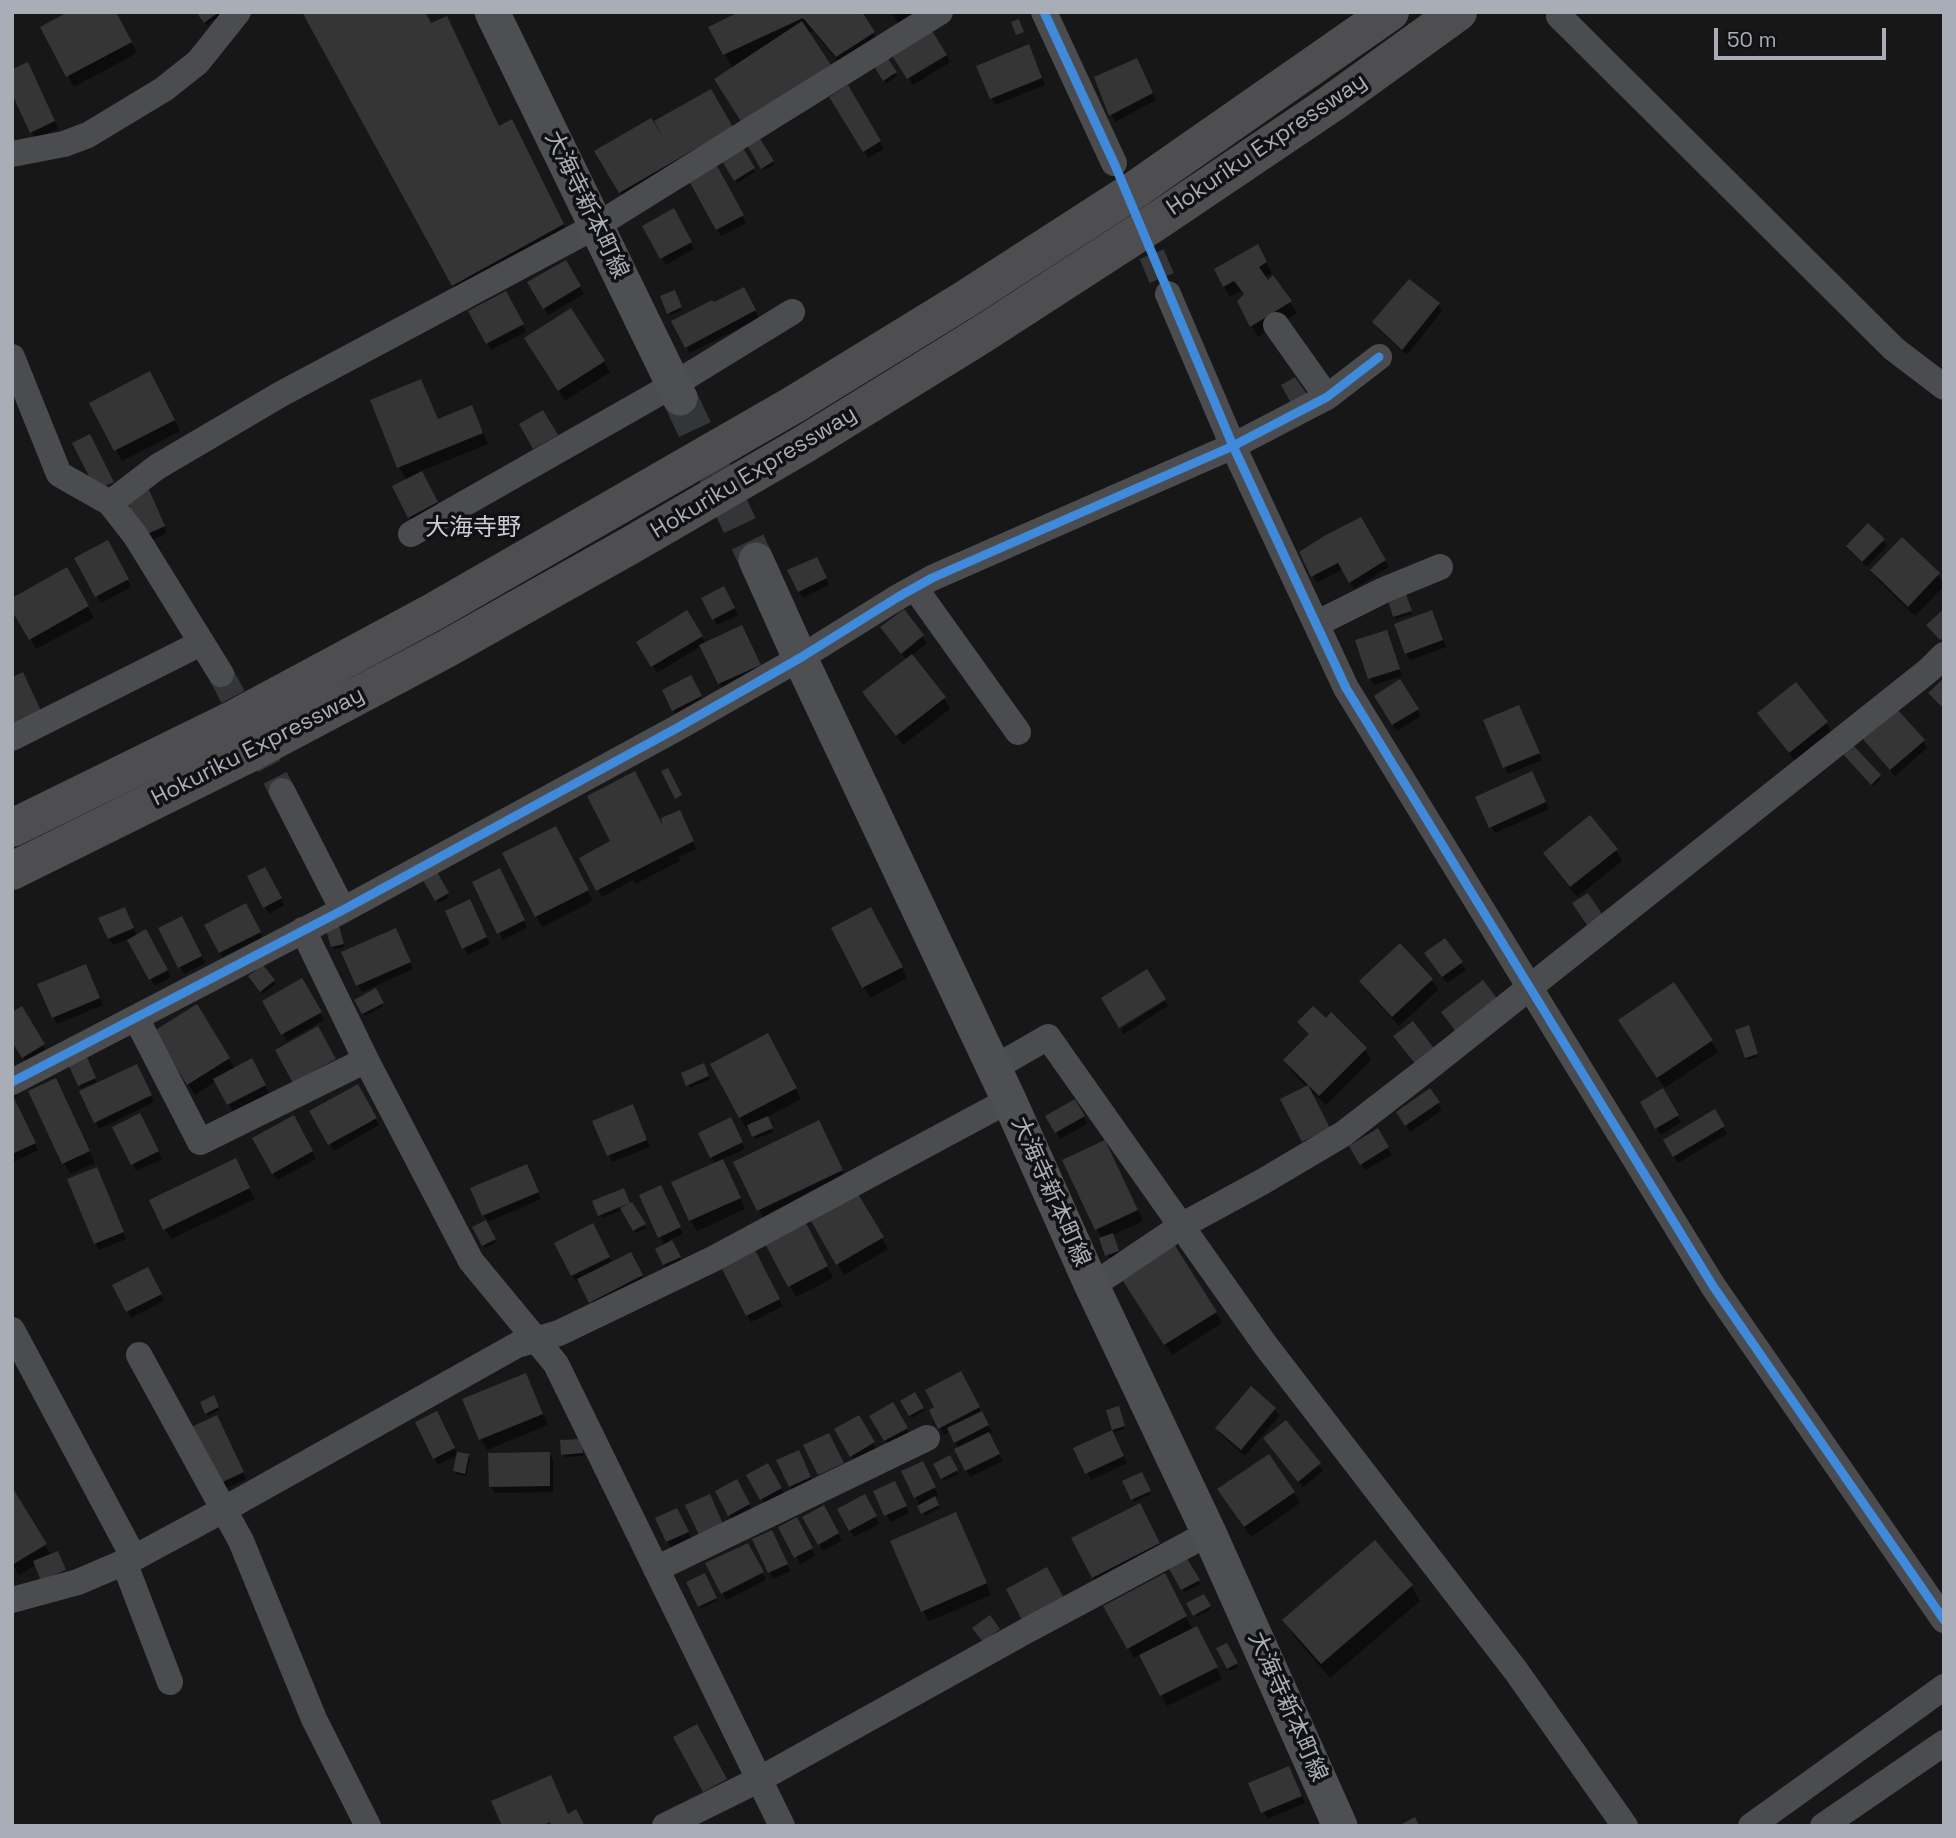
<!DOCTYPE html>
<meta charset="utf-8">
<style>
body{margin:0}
#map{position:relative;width:1956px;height:1838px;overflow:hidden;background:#171717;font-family:"Space Grotesk",sans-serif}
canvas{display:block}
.frame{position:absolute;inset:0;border:14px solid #a8adb8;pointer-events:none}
.scale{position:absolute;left:1714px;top:28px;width:172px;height:32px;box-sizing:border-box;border:4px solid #a8adb8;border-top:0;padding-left:9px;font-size:21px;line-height:24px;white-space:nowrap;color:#a8adb8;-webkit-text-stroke:5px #111113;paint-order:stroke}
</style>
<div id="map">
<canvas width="1956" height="1838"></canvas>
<div class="frame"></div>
<div class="scale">50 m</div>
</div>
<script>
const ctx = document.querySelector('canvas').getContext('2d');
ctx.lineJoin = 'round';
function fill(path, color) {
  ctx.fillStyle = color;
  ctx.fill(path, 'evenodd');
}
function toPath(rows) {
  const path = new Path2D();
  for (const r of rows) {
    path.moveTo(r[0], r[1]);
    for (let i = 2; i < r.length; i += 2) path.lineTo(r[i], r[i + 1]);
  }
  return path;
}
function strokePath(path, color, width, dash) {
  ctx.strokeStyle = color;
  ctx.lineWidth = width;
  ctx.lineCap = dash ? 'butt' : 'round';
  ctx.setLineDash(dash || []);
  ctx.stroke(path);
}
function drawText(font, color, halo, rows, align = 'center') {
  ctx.font = font + ' "Space Grotesk","Noto Sans JP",sans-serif';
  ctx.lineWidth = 7;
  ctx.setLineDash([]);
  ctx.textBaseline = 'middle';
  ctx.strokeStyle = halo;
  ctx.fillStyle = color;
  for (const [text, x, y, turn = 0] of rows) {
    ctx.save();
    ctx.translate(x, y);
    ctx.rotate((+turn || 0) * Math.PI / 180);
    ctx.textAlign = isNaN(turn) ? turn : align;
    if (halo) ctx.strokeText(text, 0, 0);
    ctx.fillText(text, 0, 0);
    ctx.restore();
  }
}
fill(toPath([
 [115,12,137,53,74,87,68,76],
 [198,12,219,12,220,15,207,25],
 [741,12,860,12,882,47,845,70,813,31,733,68,710,28],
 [891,12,918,12,899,25],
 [931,31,950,62,913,85,894,54],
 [1032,53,1045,85,995,105,978,67],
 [885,57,897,76,886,83,874,64],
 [1140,67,1156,100,1115,122,1096,78],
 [32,71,58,129,35,139,32,132],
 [847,88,884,149,868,158,831,97],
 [656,121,737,138,627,203,596,152,658,133],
 [499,128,520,136,570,239,461,299,453,285],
 [759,139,774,164,764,170,749,145],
 [742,151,755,172,737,183,724,162],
 [715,166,746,223,721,236,691,180],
 [673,210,694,249,666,265,644,226],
 [1263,257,1272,273,1264,278,1267,282,1273,277,1297,313,1258,337,1239,302,1245,296,1241,291,1230,297,1224,286],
 [565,262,584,294,548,315,529,283],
 [744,289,759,318,690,353,673,322,713,305],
 [674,292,682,310,670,315,662,297],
 [506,293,526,332,491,350,471,311],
 [1438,304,1442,311,1407,355,1378,329,1374,322],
 [532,350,604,362,610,372,565,401],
 [421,381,438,421,472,408,488,444,421,471,440,510,413,523,409,517,407,480,399,467],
 [155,384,180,431,122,461,92,403],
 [152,499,167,533,148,542],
 [1361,519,1389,567,1354,589,1343,569,1317,583,1302,552],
 [1883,540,1887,546,1867,567,1852,553,1848,547],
 [107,542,131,587,101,603,76,558],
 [820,566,829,585,803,598,799,591],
 [67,570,94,618,36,649,12,607],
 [1872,571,1938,574,1944,586,1915,616,1879,581],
 [724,588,738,615,717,625,703,599],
 [1407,599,1412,614,1396,619,1390,601],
 [903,611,927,643,911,656,944,698,950,709,903,745,864,693,907,660,887,634],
 [687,613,706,644,745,634,763,672,723,690,701,646,657,673,638,642],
 [1435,619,1446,647,1410,660,1406,653],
 [1386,632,1402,676,1374,685,1370,678],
 [691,677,704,703,678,717,664,691],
 [1400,682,1421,716,1397,731,1376,696],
 [1523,713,1542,760,1508,774,1485,721],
 [1760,713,1826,723,1832,734,1796,763,1766,724],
 [1865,739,1923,741,1927,748,1895,776],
 [1846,757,1879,776,1881,779,1873,786],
 [1535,780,1549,809,1495,833,1491,827],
 [683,818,696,849,678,857,680,861,635,884,633,880,602,897,581,858,669,840],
 [562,839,593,901,542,927,536,916],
 [1616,850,1622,861,1577,897,1551,864,1545,854],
 [265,869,284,905,269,914,249,877],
 [437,874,449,897,438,903,425,881],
 [503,877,527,928,503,940,499,933],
 [246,905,263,939,224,959,206,925],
 [473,908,490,944,468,955,464,948],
 [128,915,137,936,145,932,171,977,155,986,128,939,113,945,109,938],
 [181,918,205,963,184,974,160,929],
 [877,920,907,978,870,998,833,929],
 [328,931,340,931,344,947,334,949],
 [399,937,413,969,362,992,358,985],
 [1445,940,1466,970,1447,983,1430,960],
 [263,967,275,984,263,994,252,979],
 [89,973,103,1005,57,1024,53,1017],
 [302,980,324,1020,287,1041,264,1002],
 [1432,980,1438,990,1399,1026,1368,992,1362,981],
 [1674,984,1718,1052,1665,1088,1626,1031],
 [375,991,383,1006,365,1016,356,1001],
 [1165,1001,1168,1006,1124,1034,1121,1029],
 [197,1007,235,1069,251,1060,269,1093,233,1111,216,1081,195,1095,156,1032],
 [21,1008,47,1052,27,1064,12,1038],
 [1750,1030,1758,1057,1748,1060,1746,1057],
 [773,1046,801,1099,767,1117,773,1132,755,1139,750,1126,746,1128,740,1117],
 [1365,1049,1371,1060,1326,1105,1309,1089,1332,1135,1307,1148,1282,1100,1307,1087,1292,1072,1286,1061],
 [86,1060,96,1082,81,1088,71,1067],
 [703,1065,710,1079,690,1088,683,1074],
 [140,1073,154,1102,99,1129,96,1122],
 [358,1086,379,1125,334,1151,312,1111],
 [62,1091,95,1163,70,1174,30,1092],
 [1430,1091,1442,1110,1410,1132,1402,1120],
 [1663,1091,1681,1122,1661,1135,1642,1103],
 [12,1100,38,1150,12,1163],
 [1075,1101,1087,1124,1060,1139,1048,1117],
 [1714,1112,1727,1134,1678,1163,1665,1141],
 [636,1113,650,1147,612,1162,594,1122],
 [293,1118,316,1159,277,1180,254,1139],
 [144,1122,162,1159,136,1171,133,1164],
 [734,1126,745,1149,722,1160,745,1209,697,1231,690,1220,716,1164,711,1157],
 [1378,1130,1392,1155,1365,1170,1351,1146],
 [824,1133,847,1181,765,1221,735,1163],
 [1111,1153,1143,1221,1113,1235,1120,1254,1109,1258,1102,1239,1097,1229],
 [239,1169,255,1199,171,1239,165,1229],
 [530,1173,541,1199,485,1223,496,1242,485,1248,474,1228,487,1221,472,1189],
 [100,1176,126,1239,99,1250,95,1243],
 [623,1190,630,1205,631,1204,646,1228,636,1233,623,1210,602,1218,594,1202],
 [665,1194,683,1234,670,1240,681,1260,666,1267,657,1250,665,1246,660,1237],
 [858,1196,888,1249,844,1275,813,1222],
 [597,1232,612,1263,630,1254,645,1283,595,1309,580,1280,576,1282,556,1244],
 [809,1232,833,1278,796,1297,766,1240],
 [755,1252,783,1306,751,1322,747,1315],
 [148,1269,164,1301,131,1318,115,1286],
 [1129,1289,1216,1313,1222,1323,1172,1355],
 [960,1374,992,1432,988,1434,1003,1461,970,1477,956,1450,959,1449,950,1431,944,1435,931,1411,936,1408],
 [525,1375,548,1425,487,1450,481,1439],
 [915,1395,924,1411,912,1418,902,1401],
 [213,1398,219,1410,208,1416,202,1403],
 [893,1405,910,1435,889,1447,872,1417],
 [1275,1409,1279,1416,1245,1456,1221,1435,1217,1429],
 [1108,1411,1120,1411,1125,1429,1111,1433,1127,1463,1091,1480,1075,1449,1114,1431],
 [436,1414,457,1453,468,1456,470,1459,466,1476,457,1474,455,1471,459,1454,438,1465,434,1458],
 [859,1417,877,1450,855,1462,836,1430],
 [1286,1422,1323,1471,1303,1487,1270,1445],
 [220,1424,246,1479,219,1492],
 [582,1443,583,1456,565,1457,563,1454],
 [549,1453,553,1460,553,1492,495,1493,491,1487],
 [949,1457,958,1474,944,1481,935,1465],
 [802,1459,814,1484,794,1493,779,1461],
 [767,1465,785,1495,766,1506,748,1476],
 [926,1469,938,1495,934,1497,939,1508,925,1516,903,1472],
 [1141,1474,1151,1494,1134,1502,1125,1482],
 [736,1482,753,1512,734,1522,717,1492],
 [898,1490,909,1513,890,1522,875,1492],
 [1294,1493,1300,1503,1251,1537,1226,1500],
 [864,1497,879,1524,854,1537,839,1510],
 [823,1508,842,1540,823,1551,805,1518],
 [1145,1516,1165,1554,1100,1588,1093,1577],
 [681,1517,691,1539,671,1548,657,1519],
 [796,1520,815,1556,800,1564,781,1527],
 [961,1525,991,1595,929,1621,923,1611],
 [775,1539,790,1571,773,1579,769,1572],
 [1375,1542,1412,1586,1420,1601,1330,1678,1293,1635,1285,1620],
 [45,1545,51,1555,57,1553,66,1574,44,1583,36,1565,19,1575,12,1564],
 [747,1545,766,1580,726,1600,708,1564],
 [1185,1559,1200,1584,1184,1592,1170,1567],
 [704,1575,717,1601,701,1608,689,1582],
 [1204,1596,1211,1610,1196,1617,1189,1604],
 [1106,1606,1182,1610,1193,1630,1202,1639,1222,1679,1167,1706,1141,1655,1134,1658],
 [1226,1645,1238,1667,1230,1671,1218,1649],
 [1293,1775,1305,1803,1267,1819,1251,1784]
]), '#0007');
fill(toPath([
 [68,12,116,12,132,42,66,77,40,27],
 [196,12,219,12,204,23],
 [302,12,425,12,431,23,447,16,499,126,512,119,564,224,452,286],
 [739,12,862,12,875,32,836,57,803,18,723,55,708,27],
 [1019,19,1024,32,1016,35,1011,22],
 [802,21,831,65,742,123,714,79],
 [931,29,947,55,907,79,891,54],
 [1029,44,1042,78,990,99,976,66],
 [885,54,897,72,883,81,872,63],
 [1137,58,1153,93,1109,116,1094,77],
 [28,62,55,121,30,133,12,94,12,69],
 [848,85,881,141,863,152,829,97],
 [711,89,733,127,619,193,594,151,651,118,663,137,654,121],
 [759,137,774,161,761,169,747,145],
 [743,148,755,168,734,181,722,161],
 [716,164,744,215,716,230,688,179],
 [674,208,692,242,660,259,642,226],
 [1258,244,1267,262,1259,267,1268,280,1273,275,1292,301,1250,327,1237,301,1244,294,1234,281,1223,287,1214,269],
 [566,260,581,286,543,309,527,282],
 [1409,279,1440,303,1402,350,1372,322],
 [744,287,756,310,685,348,671,321,712,300,714,302],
 [675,290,682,307,667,314,660,296],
 [506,291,524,324,486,344,468,311],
 [571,308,605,361,558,391,524,338],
 [150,371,175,420,114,451,89,403],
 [1295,377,1307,394,1291,403,1281,385],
 [421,379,438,419,472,405,483,433,397,468,370,400],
 [543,410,558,435,533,449,519,424],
 [90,434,114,482,96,490,72,443],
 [422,471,438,502,408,518,392,486],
 [149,490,165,526,143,536,127,500],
 [1361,517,1386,560,1349,583,1338,563,1311,577,1299,552,1324,536],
 [1868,523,1885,539,1862,562,1846,546],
 [1902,537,1940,573,1908,607,1870,570],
 [108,540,129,579,95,597,74,558],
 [817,557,827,578,798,592,787,570],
 [67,567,89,606,29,640,12,611,12,598],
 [724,586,735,608,712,620,701,598],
 [1406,594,1412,611,1393,617,1388,600],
 [904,609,924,635,901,654,880,627],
 [687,610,703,636,651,667,636,642],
 [1432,610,1443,640,1405,654,1394,624],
 [1943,610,1944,637,1940,640,1926,625],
 [742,625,761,665,718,684,699,645],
 [1387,630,1400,669,1368,679,1355,640],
 [912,654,946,697,896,736,862,692],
 [23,672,41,711,12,724,12,677],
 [691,675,702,696,672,711,662,690],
 [1944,678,1944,709,1928,693],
 [1400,679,1419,709,1392,725,1374,696],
 [1796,682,1828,722,1789,753,1757,713],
 [1519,705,1540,753,1503,768,1483,720],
 [1897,709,1925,740,1890,770,1863,739],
 [1853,745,1881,775,1871,785,1843,754],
 [668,768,682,795,675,799,661,771],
 [635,771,663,826,661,818,680,810,694,841,596,891,579,858,610,841,587,796],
 [1532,771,1546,802,1489,828,1475,797],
 [1590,815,1618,849,1570,887,1543,853],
 [556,826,589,890,535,917,502,853],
 [265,867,282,898,263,908,247,876],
 [500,868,525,920,497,934,472,882],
 [437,872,449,893,435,901,423,880],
 [1588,893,1604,917,1589,928,1572,903],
 [470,899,487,937,462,949,445,911],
 [246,903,261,932,219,953,204,925],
 [125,907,134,928,108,939,98,918],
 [871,907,903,967,862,988,831,928],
 [182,916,202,956,178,968,158,928],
 [339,926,344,944,331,947,326,930],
 [396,928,411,962,356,986,341,952],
 [146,929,168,970,149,980,127,940],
 [1445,938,1463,962,1442,977,1424,953],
 [1400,943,1433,979,1392,1017,1359,981],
 [86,964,100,998,52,1018,37,984],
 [263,965,275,980,260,992,248,976],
 [1147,969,1166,999,1119,1028,1101,998],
 [302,978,322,1012,281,1035,262,1001],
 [1483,980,1499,1001,1457,1033,1441,1012],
 [1674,982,1713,1040,1657,1078,1618,1020],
 [376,988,384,1003,362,1014,354,1000],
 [197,1004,230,1058,187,1085,154,1031],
 [22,1006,45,1044,22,1058,12,1042,12,1012],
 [1313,1006,1326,1018,1331,1012,1367,1048,1319,1096,1308,1085,1330,1128,1302,1142,1280,1099,1308,1085,1283,1060,1309,1034,1297,1022],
 [1413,1021,1436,1051,1417,1066,1393,1036],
 [1749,1025,1758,1054,1745,1058,1735,1030],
 [318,1026,336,1059,293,1083,275,1050],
 [768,1033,797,1088,739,1118,710,1064],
 [87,1057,96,1078,78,1086,69,1066],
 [252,1058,266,1085,227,1105,213,1079],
 [704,1063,709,1076,686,1086,681,1073],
 [137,1064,152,1095,94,1123,79,1091],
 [56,1078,90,1151,62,1164,28,1091],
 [358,1084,377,1118,328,1145,309,1111],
 [1430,1088,1440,1102,1405,1126,1396,1112],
 [1663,1088,1679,1115,1655,1129,1640,1102],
 [12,1094,36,1143,12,1154],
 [1075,1099,1085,1116,1055,1133,1045,1116],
 [633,1104,647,1140,607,1156,592,1121],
 [1715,1109,1725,1126,1673,1157,1663,1140],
 [140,1113,159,1151,131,1165,112,1127],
 [294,1115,313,1151,272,1174,252,1138],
 [768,1116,773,1128,752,1137,747,1125],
 [731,1117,743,1142,710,1158,698,1133],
 [819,1120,843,1170,757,1211,733,1162],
 [1378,1128,1389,1147,1360,1165,1349,1146],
 [1105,1140,1138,1210,1095,1230,1062,1160],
 [236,1158,250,1188,163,1230,149,1200],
 [723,1159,741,1198,689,1221,671,1182],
 [527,1164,539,1192,482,1216,470,1188],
 [97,1167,124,1232,94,1244,67,1179],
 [661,1185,681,1227,658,1238,639,1195],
 [624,1188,630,1203,598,1216,592,1201],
 [858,1194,884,1237,836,1265,811,1221],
 [632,1202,646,1224,633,1231,620,1208],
 [804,1219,828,1266,788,1287,763,1240],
 [486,1220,496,1239,482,1246,472,1227],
 [593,1223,610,1257,571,1276,554,1243],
 [1113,1233,1119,1251,1105,1256,1099,1238],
 [672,1240,681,1257,663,1265,655,1249],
 [1174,1244,1217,1312,1164,1345,1121,1278],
 [755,1250,780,1299,746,1316,721,1267],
 [631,1252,643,1275,589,1303,577,1279],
 [148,1267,162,1294,126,1312,112,1285],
 [961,1371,980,1407,938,1429,929,1410,934,1407,925,1390],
 [526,1373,543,1414,479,1440,462,1399],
 [1251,1386,1276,1408,1241,1450,1215,1428],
 [915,1392,924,1408,909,1416,900,1401],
 [214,1395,219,1407,205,1414,200,1402],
 [893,1402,908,1428,884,1441,869,1416],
 [1119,1406,1125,1426,1112,1430,1106,1410],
 [437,1411,455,1448,433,1459,415,1422],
 [982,1411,989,1425,954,1443,947,1428],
 [217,1415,244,1472,214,1486,187,1429],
 [859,1415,875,1442,850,1457,834,1429],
 [1286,1420,1321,1463,1298,1482,1263,1438],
 [1112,1430,1124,1456,1085,1474,1073,1448],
 [989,1432,1000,1454,965,1471,954,1449],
 [829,1433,844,1463,818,1475,803,1445],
 [582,1439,583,1453,561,1455,560,1440],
 [799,1450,811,1477,789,1487,776,1460],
 [457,1452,469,1454,465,1474,453,1471],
 [550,1452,550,1486,489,1487,488,1453],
 [1269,1454,1295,1492,1244,1527,1217,1489],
 [950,1455,958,1470,941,1479,933,1464],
 [923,1461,936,1487,914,1498,901,1471],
 [768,1463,782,1488,760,1500,746,1475],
 [1142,1472,1151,1491,1131,1500,1122,1481],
 [737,1479,750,1504,728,1516,715,1491],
 [895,1481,907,1506,884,1516,873,1491],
 [12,1487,47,1544,12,1565],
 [710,1494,723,1524,699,1535,685,1505],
 [865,1494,877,1516,849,1531,837,1509],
 [935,1496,939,1505,921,1514,917,1506],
 [1140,1503,1160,1543,1092,1578,1071,1538],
 [824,1505,839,1533,818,1545,802,1517],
 [677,1508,689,1532,666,1542,655,1518],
 [956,1512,987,1583,921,1612,890,1541],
 [797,1517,813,1548,794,1558,778,1527],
 [772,1530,788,1564,768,1573,752,1539],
 [1375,1540,1413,1585,1321,1664,1282,1620],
 [748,1543,764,1572,721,1594,705,1563],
 [58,1551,66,1570,41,1581,33,1561],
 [1186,1557,1200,1580,1181,1590,1168,1567],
 [1047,1567,1064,1598,1022,1620,1006,1589],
 [705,1573,717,1598,698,1607,686,1582],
 [1165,1573,1187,1616,1127,1649,1103,1606],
 [1204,1594,1211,1606,1193,1616,1186,1603],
 [990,1615,1000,1629,983,1642,972,1628],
 [1197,1626,1218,1667,1160,1696,1139,1655],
 [1227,1643,1238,1663,1227,1669,1216,1648],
 [697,1724,727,1779,703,1792,673,1737],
 [1289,1766,1302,1796,1261,1813,1248,1783],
 [551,1775,568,1814,576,1809,585,1826,552,1826,550,1822,540,1826,502,1826,491,1801],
 [1415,1817,1419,1826,1398,1826]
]), '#353536');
strokePath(toPath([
 [1137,218,1168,294],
 [221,674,282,791]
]), '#343537', 26, [26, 13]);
strokePath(toPath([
 [680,398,756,560]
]), '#343537', 35, [35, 18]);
strokePath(toPath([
 [1044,12,1114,163],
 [1559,16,1894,349,1944,387],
 [12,154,64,144,88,135,164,89,198,62,238,12],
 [1168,294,1233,446,1346,688,1713,1286,1944,1620],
 [1276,325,1327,397],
 [12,357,59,474,110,503,135,535,221,674],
 [110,503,157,467,281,394,596,226,940,12],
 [411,534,673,385,792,312],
 [915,588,1018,732],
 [1316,624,1384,590,1440,567],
 [12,738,201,643],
 [282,791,343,910],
 [303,930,366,1060,471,1261,556,1364,782,1826],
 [136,1018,200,1142,366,1060],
 [994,1068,1048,1037,1266,1346,1516,1671,1625,1826],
 [12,1082,343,910,677,728,800,658,898,597,932,578,1233,446,1327,397,1379,357],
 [1092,1286,1181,1226,1262,1182,1343,1134,1427,1069,1929,670,1944,655],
 [12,1330,134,1558],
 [139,1355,241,1541,314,1719,368,1826],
 [124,1562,170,1682],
 [656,1569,927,1438],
 [12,1600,78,1582,134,1558,223,1510,517,1345,559,1333,713,1259,1009,1100],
 [665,1826,760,1779,1026,1631,1209,1533],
 [1751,1826,1944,1687],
 [1823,1826,1944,1743]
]), '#4b4c50', 26);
strokePath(toPath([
 [492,12,680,398],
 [756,560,800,658,1009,1100,1092,1286,1209,1533,1340,1826]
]), '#4d4f52', 35);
strokePath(toPath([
 [12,828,236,718,433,612,793,405,964,300,1136,189,1390,12],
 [12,871,246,755,446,649,631,545,803,445,981,335,1154,223,1332,103,1458,12]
]), '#4e4e51', 38);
strokePath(toPath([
 [1044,12,1114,163,1233,446,1346,688,1713,1286,1944,1620],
 [12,1082,343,910,677,728,800,658,898,597,932,578,1233,446,1327,397,1379,357]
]), '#408adc', 9);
drawText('23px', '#a8adb8', '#111113', [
 ["Hokuriku Expressway",1267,145,-34],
 ["大海寺新本町線",586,205,64],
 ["Hokuriku Expressway",754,473,-31],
 ["Hokuriku Expressway",258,747,-27],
 ["大海寺新本町線",1050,1192,66],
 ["大海寺新本町線",1287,1707,66]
]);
drawText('24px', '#c9ccd4', '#111113', [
 ["大海寺野",473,528]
]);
</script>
